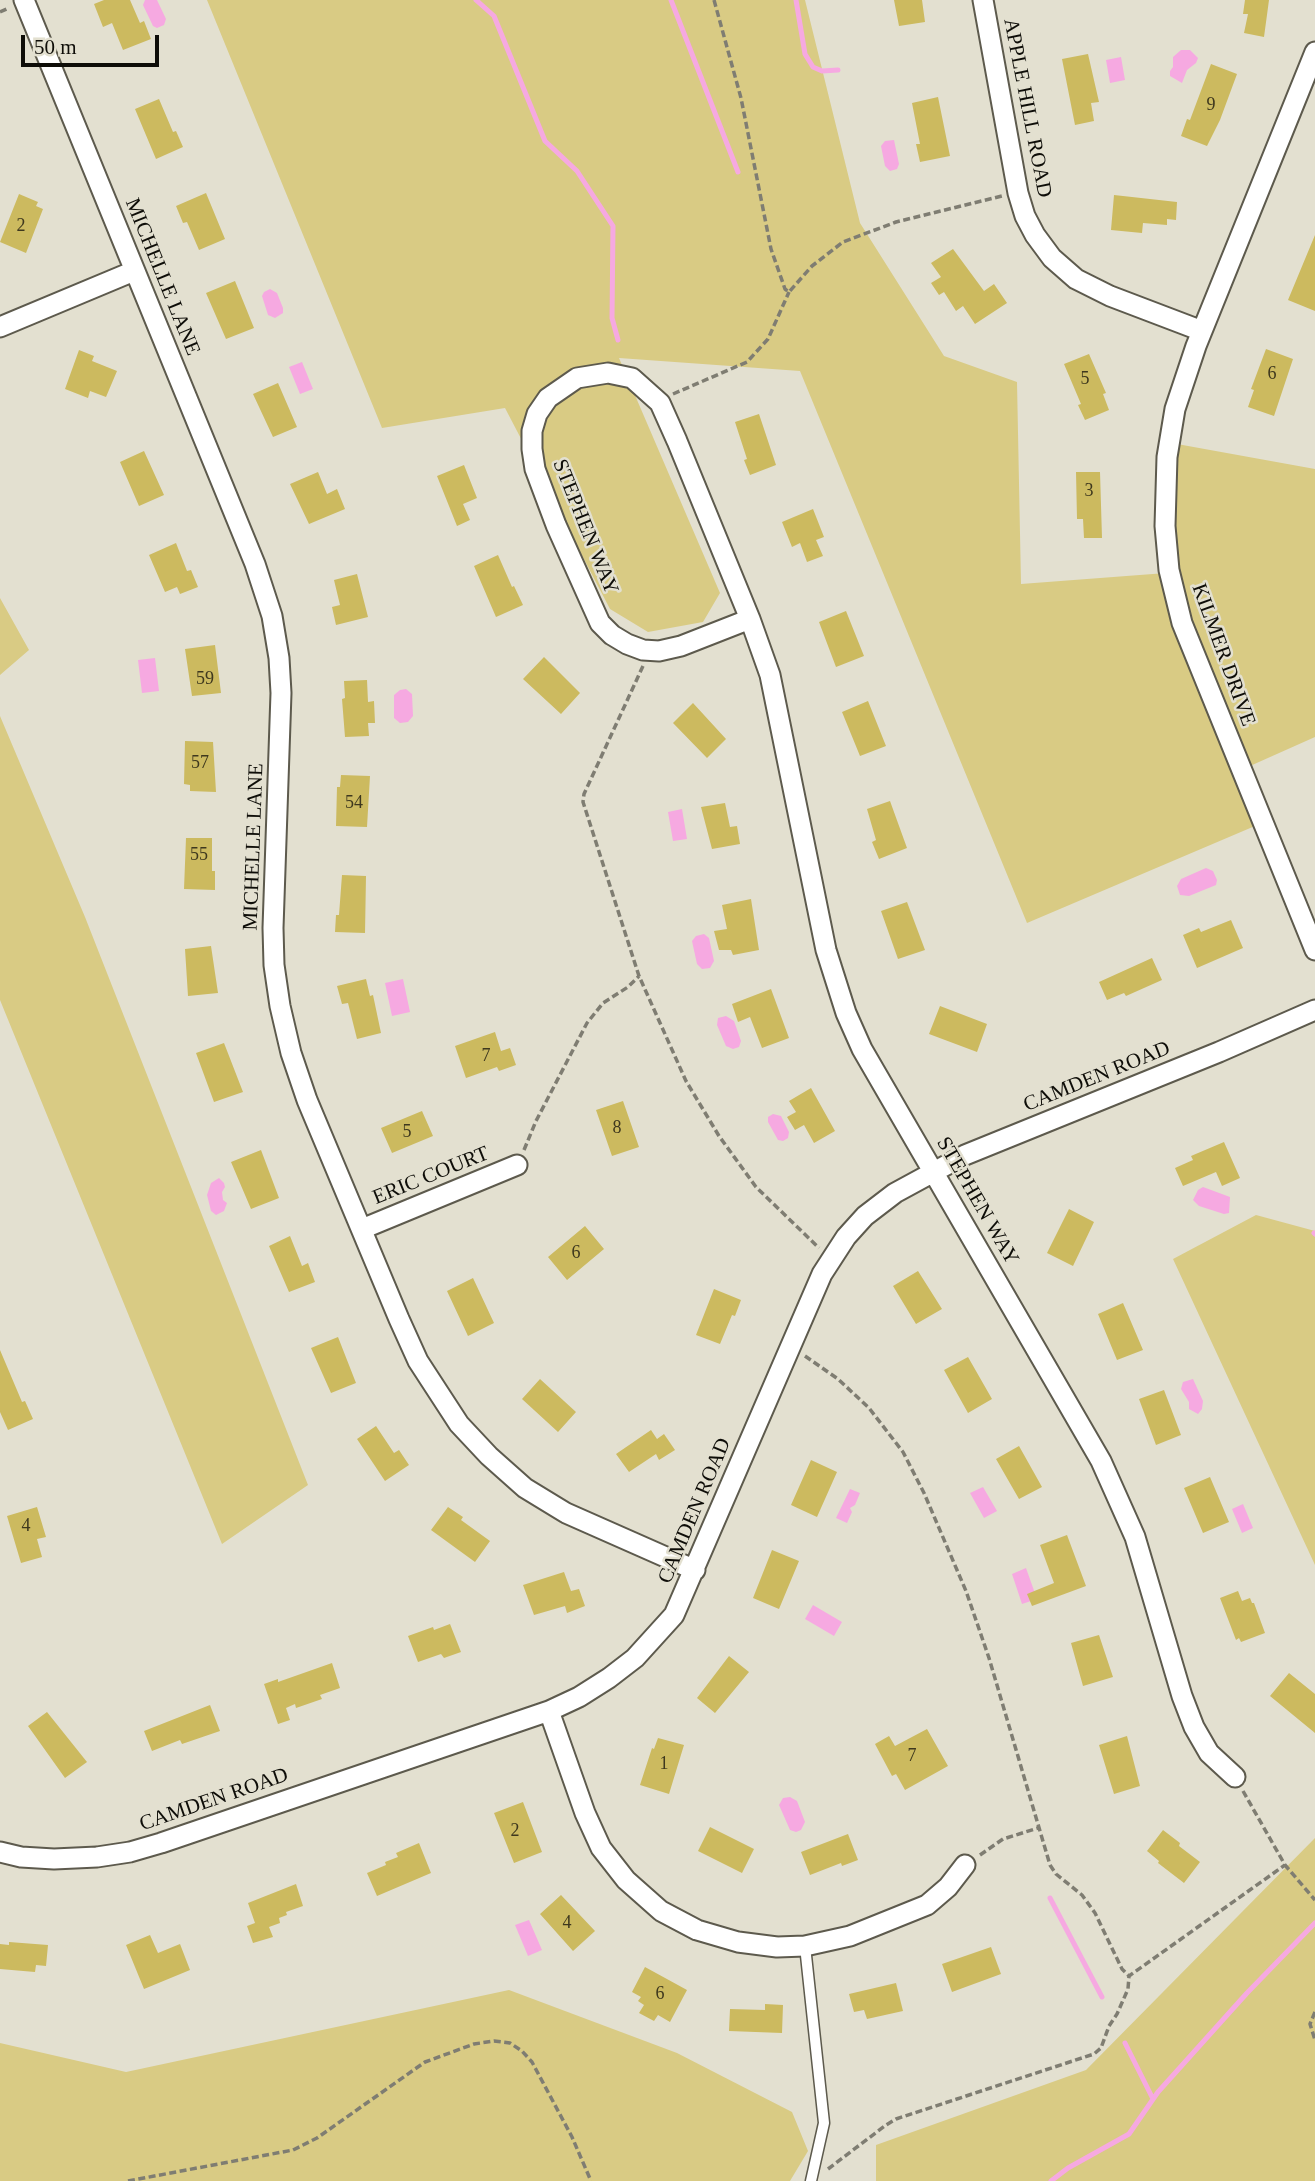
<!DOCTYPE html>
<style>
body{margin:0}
#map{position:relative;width:1315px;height:2181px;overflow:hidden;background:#e3e0d0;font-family:"Times New Roman",serif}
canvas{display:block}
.scale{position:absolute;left:21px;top:35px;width:138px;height:32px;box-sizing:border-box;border:4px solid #0e0d08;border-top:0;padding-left:9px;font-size:21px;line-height:24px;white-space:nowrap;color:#0e0d08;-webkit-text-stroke:5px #e3e0d0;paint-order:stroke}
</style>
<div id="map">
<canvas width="1315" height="2181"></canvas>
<div class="scale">50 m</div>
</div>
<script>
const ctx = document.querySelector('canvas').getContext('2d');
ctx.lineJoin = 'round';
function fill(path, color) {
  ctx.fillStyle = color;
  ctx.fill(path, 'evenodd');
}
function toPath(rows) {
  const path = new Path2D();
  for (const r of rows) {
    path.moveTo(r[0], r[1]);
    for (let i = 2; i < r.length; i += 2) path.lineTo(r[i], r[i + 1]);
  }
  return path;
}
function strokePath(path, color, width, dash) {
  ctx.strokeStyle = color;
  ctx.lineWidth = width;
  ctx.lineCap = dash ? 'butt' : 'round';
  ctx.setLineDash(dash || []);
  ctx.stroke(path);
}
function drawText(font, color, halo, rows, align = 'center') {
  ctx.font = font + ' "Times New Roman",serif';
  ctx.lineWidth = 5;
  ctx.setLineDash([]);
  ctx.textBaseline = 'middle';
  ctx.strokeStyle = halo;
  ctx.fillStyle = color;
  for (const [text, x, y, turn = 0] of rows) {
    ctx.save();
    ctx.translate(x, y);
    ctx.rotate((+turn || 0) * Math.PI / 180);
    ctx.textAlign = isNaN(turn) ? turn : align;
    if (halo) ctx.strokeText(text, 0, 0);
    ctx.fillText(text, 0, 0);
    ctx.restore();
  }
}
fill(toPath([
 [207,0,805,0,860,223,944,356,1017,382,1021,584,1166,573,1166,442,1315,469,1315,737,1241,770,1262,823,1027,923,800,371,619,358,720,593,703,622,648,632,610,609,505,408,382,428],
 [0,598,29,650,0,675],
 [0,716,85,917,308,1485,222,1544,0,1000],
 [1256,1215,1315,1231,1315,1565,1173,1259],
 [1315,1838,1315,2181,876,2181,876,2145,1086,2070],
 [509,1990,677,2053,792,2112,808,2151,790,2181,0,2181,0,2043,126,2072]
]), '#d9cb84');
fill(toPath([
 [145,0,157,0,166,19,164,25,157,28,153,26,143,5],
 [1181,50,1190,50,1198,58,1196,63,1187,70,1182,83,1170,76,1170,71,1173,67,1173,57],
 [1121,57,1125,80,1110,83,1106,60],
 [894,140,899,164,897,169,890,171,885,166,881,146,885,141],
 [270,289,277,293,283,308,283,313,275,318,268,315,262,296,264,292],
 [302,362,313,389,300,394,289,367],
 [155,658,159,691,142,693,138,660],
 [406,689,412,694,413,716,408,722,400,723,394,718,394,695,400,690],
 [682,809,687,839,673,841,668,812],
 [1206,868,1213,871,1217,880,1216,885,1189,896,1180,895,1177,886,1181,879],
 [704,934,709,938,714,961,710,968,702,969,697,964,692,941,696,936],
 [403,979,410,1012,392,1016,385,983],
 [726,1016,734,1021,741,1041,739,1047,733,1049,726,1046,717,1025,718,1018],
 [773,1114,781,1116,789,1132,788,1138,783,1141,778,1140,768,1122,768,1117],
 [219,1178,224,1183,225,1187,222,1192,223,1200,227,1203,224,1211,216,1215,211,1211,207,1195,211,1183],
 [1203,1187,1230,1197,1229,1213,1224,1214,1199,1206,1193,1200,1198,1190],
 [1193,1379,1203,1401,1202,1409,1198,1414,1189,1409,1189,1402,1181,1389,1183,1382],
 [983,1487,997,1511,984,1518,970,1493],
 [850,1489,860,1493,855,1505,850,1508,852,1512,847,1523,836,1518],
 [1243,1504,1253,1528,1242,1533,1232,1509],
 [1026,1568,1037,1599,1022,1604,1012,1574],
 [813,1605,842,1622,834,1636,805,1619],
 [790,1797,797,1801,805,1822,801,1830,796,1832,790,1830,779,1805,783,1798],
 [529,1920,542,1950,528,1956,515,1925]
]), '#f6a9e1');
strokePath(toPath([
 [476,0,494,16,545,141,577,171,613,226,612,318,618,340],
 [671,0,738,172],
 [796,0,805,54,813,67,822,71,838,70],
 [1314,1233,1315,1234],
 [1050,1898,1102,1997],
 [1125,2043,1153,2099],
 [1051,2181,1068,2168,1129,2134,1158,2092,1247,1993,1315,1923]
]), '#f6a9e1', 5);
fill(toPath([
 [104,0,130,0,140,23,144,21,151,39,123,50,112,23,103,27,94,4],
 [894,0,922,0,925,22,899,26],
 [1245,0,1269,0,1264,37,1244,33,1248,14,1243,14],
 [1088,54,1099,102,1091,103,1094,121,1075,125,1062,59],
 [1211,64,1237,74,1220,120,1207,146,1181,136,1187,119,1190,120],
 [938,97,950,156,920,162,916,144,920,144,912,103],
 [159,99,173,132,176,131,183,147,156,159,135,109],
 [206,193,225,239,199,250,187,222,183,223,176,206],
 [19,194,38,202,36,206,43,209,26,253,0,242],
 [1114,195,1177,202,1176,220,1167,219,1167,225,1143,223,1142,233,1111,230],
 [1315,235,1315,311,1288,300],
 [953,249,984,291,994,284,1007,303,975,324,963,306,956,311,944,292,939,295,931,283,941,277,931,263],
 [235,281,254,328,226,339,206,293],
 [1266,349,1293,359,1274,416,1248,407,1254,390,1251,389],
 [79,350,94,356,92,361,117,371,106,397,90,391,88,398,65,389],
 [1089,354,1106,393,1103,394,1109,410,1085,420,1078,405,1081,404,1064,364],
 [278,383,297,427,273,437,253,394],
 [759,414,776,465,750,475,744,460,747,459,735,422],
 [144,451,164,495,139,506,120,462],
 [464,465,477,498,463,504,470,520,457,526,437,476],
 [318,472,327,494,337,489,345,509,309,524,290,484],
 [1076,472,1100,472,1102,538,1084,538,1083,519,1077,519],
 [813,509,824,537,816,540,823,556,807,562,800,543,792,547,782,522],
 [176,543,187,571,191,570,198,587,180,594,177,587,165,592,149,555],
 [498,555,512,587,514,586,523,605,496,617,474,566],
 [357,574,368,617,336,625,332,607,340,605,334,580],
 [846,611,864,656,836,667,819,622],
 [215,645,221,693,192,696,185,649],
 [544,657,580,693,561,714,523,679],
 [367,680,368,702,374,701,375,723,368,723,369,736,345,737,342,699,345,698,344,681],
 [868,701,886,746,860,756,842,712],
 [693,703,726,739,707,758,673,723],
 [185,741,213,742,216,792,190,791,190,785,184,784],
 [341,775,370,776,367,827,336,826,337,787,340,787],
 [890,801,907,848,879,859,872,842,876,840,867,809],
 [725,803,730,827,737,826,740,844,712,849,701,807],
 [186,838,212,838,212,871,215,871,215,890,184,889],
 [342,875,366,876,365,933,335,932,336,915,339,915],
 [751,899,759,950,733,955,731,950,719,950,714,931,727,929,722,905],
 [907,902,925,950,898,959,881,911],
 [1231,920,1243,948,1197,968,1183,935,1199,928,1201,932],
 [211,946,218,993,188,996,185,949],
 [1152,958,1162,980,1126,996,1124,993,1107,1000,1099,982],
 [366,979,370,996,373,995,381,1033,357,1039,348,1003,342,1004,337,986],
 [771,989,789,1038,762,1048,750,1017,738,1022,732,1004],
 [940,1006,987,1024,977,1052,929,1034],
 [495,1032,501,1051,510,1048,516,1065,499,1071,497,1067,466,1078,455,1046],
 [224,1043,243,1092,214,1102,196,1053],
 [811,1088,835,1131,814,1143,804,1125,795,1130,787,1117,796,1112,789,1101],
 [623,1101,639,1147,612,1156,596,1110],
 [422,1111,433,1136,392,1153,381,1128],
 [1224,1142,1240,1178,1222,1186,1216,1172,1183,1186,1175,1168,1193,1160,1191,1156],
 [261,1150,279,1198,251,1209,231,1162],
 [1069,1209,1094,1222,1073,1266,1047,1253],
 [585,1226,604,1249,567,1280,548,1257],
 [290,1236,302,1266,308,1263,315,1282,289,1292,269,1246],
 [918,1271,942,1309,916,1324,893,1286],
 [473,1278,494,1323,468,1336,447,1291],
 [714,1289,741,1300,735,1316,732,1315,720,1344,696,1335],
 [1123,1303,1143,1350,1117,1360,1098,1314],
 [338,1337,356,1383,331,1393,311,1348],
 [0,1350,22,1402,25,1401,33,1419,8,1430,0,1412],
 [968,1357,992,1399,968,1413,944,1370],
 [540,1379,576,1412,558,1432,522,1399],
 [1164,1390,1181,1435,1156,1445,1139,1399],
 [376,1426,394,1453,399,1450,409,1465,385,1481,357,1439],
 [651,1430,657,1439,664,1434,675,1450,659,1460,656,1454,629,1472,616,1454],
 [1019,1446,1042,1487,1019,1499,996,1459],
 [811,1460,837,1472,817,1517,791,1505],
 [1210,1477,1229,1522,1203,1533,1184,1488],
 [37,1507,46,1537,37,1539,42,1557,21,1563,7,1516],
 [448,1507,463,1517,461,1520,490,1541,475,1562,431,1530],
 [1067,1535,1086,1586,1032,1606,1027,1594,1054,1583,1040,1545],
 [772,1550,799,1561,779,1609,753,1598],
 [564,1572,571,1591,579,1589,585,1606,567,1613,565,1606,534,1615,523,1585],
 [1238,1591,1242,1601,1250,1598,1252,1603,1254,1603,1265,1633,1241,1642,1239,1638,1236,1640,1220,1598],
 [450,1624,461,1652,444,1658,441,1654,418,1662,408,1636,433,1627,434,1630],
 [1099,1635,1113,1677,1083,1686,1071,1643],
 [729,1656,749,1672,715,1713,697,1698],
 [332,1663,340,1688,320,1695,322,1699,296,1708,295,1704,286,1708,290,1720,278,1724,264,1684,278,1679,278,1682],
 [1289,1673,1315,1694,1315,1733,1270,1696],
 [210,1705,220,1731,182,1744,180,1740,152,1751,144,1731],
 [47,1712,87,1762,65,1778,28,1726],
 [927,1729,948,1766,905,1790,896,1774,892,1776,875,1744,889,1736,895,1746],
 [1127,1736,1140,1786,1114,1794,1099,1745],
 [658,1738,684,1745,669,1794,640,1785,652,1748,654,1749],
 [523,1802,542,1852,514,1863,494,1813],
 [710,1827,754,1849,742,1873,698,1851],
 [1163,1830,1180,1843,1179,1846,1200,1862,1184,1883,1158,1863,1159,1861,1147,1851],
 [848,1834,858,1860,842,1866,841,1863,810,1875,801,1852],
 [419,1843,431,1873,377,1896,367,1873,386,1865,385,1862,398,1857,396,1853],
 [296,1884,303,1906,286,1912,287,1915,279,1918,280,1923,269,1927,273,1937,253,1943,247,1926,255,1923,248,1903],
 [561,1895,595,1931,573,1951,540,1914],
 [150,1935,158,1953,180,1944,190,1970,144,1989,126,1945],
 [9,1942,48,1945,46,1966,36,1965,35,1972,0,1969,0,1944,9,1945],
 [991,1947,1001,1974,952,1992,942,1964],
 [645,1967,687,1990,670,2022,658,2015,654,2021,639,2013,644,2005,638,2001,641,1997,632,1992],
 [896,1983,903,2011,867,2019,864,2010,854,2012,849,1994],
 [765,2004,783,2005,782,2033,729,2031,730,2009,765,2010]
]), '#ccba5f');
const service = toPath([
 [805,1946,824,2123,811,2181]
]);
const minor = toPath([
 [24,0,255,564,272,616,279,658,281,693,273,928,274,965,280,1006,291,1053,307,1100,399,1319,418,1361,459,1424,489,1456,525,1488,566,1513,695,1570],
 [983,0,1018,193,1025,216,1035,235,1052,258,1076,279,1110,296,1202,331],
 [1315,52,1196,346,1175,409,1167,457,1165,526,1169,570,1182,623,1315,950],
 [0,327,134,271],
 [750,619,681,646,659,651,643,650,627,644,612,635,600,623,556,525,535,469,532,449,532,431,537,414,548,398,577,378,608,373,632,378,660,403,677,441,750,619,770,675,826,950,846,1013,862,1049,1101,1461,1135,1537,1182,1696,1194,1727,1209,1753,1235,1777],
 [362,1229,517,1165],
 [549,1711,585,1813,601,1848,626,1880,661,1911,697,1930,738,1942,777,1947,805,1946,850,1936,927,1905,948,1887,965,1865],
 [0,1852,21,1857,54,1859,97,1857,130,1852,161,1843,549,1711,579,1697,609,1678,635,1658,674,1615,822,1274,846,1237,865,1216,895,1193,965,1155,1219,1052,1315,1010]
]);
strokePath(service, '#5d5a4d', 13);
strokePath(minor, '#5d5a4d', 23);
strokePath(toPath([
 [714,0,741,98,771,249,785,289,789,292,812,266,843,242,896,222,1002,196],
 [0,12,9,8],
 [673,394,747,362,768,339,789,292],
 [643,666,584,794,583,802,639,976,686,1081,719,1136,756,1187,819,1248],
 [524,1150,536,1121,587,1023,603,1003,628,987,639,976],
 [805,1356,838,1379,869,1408,903,1452,924,1493,966,1591,989,1658,1050,1865,1056,1874,1082,1895,1095,1913,1122,1969,1129,1976,1285,1865],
 [1243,1791,1285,1865,1315,1900],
 [980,1855,1003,1839,1038,1828],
 [1315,2012,1310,2024,1315,2040],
 [828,2169,886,2125,896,2119,1094,2054,1101,2048,1109,2026,1117,2014,1128,1989,1129,1976],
 [128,2181,293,2150,317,2138,425,2062,474,2044,494,2041,510,2043,522,2051,532,2062,572,2137,591,2181]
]), '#7f7d72', 3.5, [7, 3.5]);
strokePath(service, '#fff', 10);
strokePath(minor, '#fff', 19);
drawText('18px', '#3e381e', null, [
 ["9",1211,105],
 ["2",21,226],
 ["6",1272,374],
 ["5",1085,379],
 ["3",1089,491],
 ["59",205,679],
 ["57",200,763],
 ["54",354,803],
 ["55",199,855],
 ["7",486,1056],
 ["8",617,1128],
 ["5",407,1132],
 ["6",576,1253],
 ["4",26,1526],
 ["7",912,1756],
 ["1",664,1764],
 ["2",515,1831],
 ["4",567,1923],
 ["6",660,1994]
]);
drawText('21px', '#0e0d08', '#e3e0d0', [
 ["APPLE HILL ROAD",1027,108,79],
 ["MICHELLE LANE",162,277,68],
 ["STEPHEN WAY",585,527,68],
 ["KILMER DRIVE",1223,655,70],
 ["MICHELLE LANE",254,847,-88],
 ["CAMDEN ROAD",1097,1077,-22],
 ["ERIC COURT",431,1176,-22],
 ["STEPHEN WAY",977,1201,60],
 ["CAMDEN ROAD",695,1511,-67],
 ["CAMDEN ROAD",214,1800,-19]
]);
</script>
